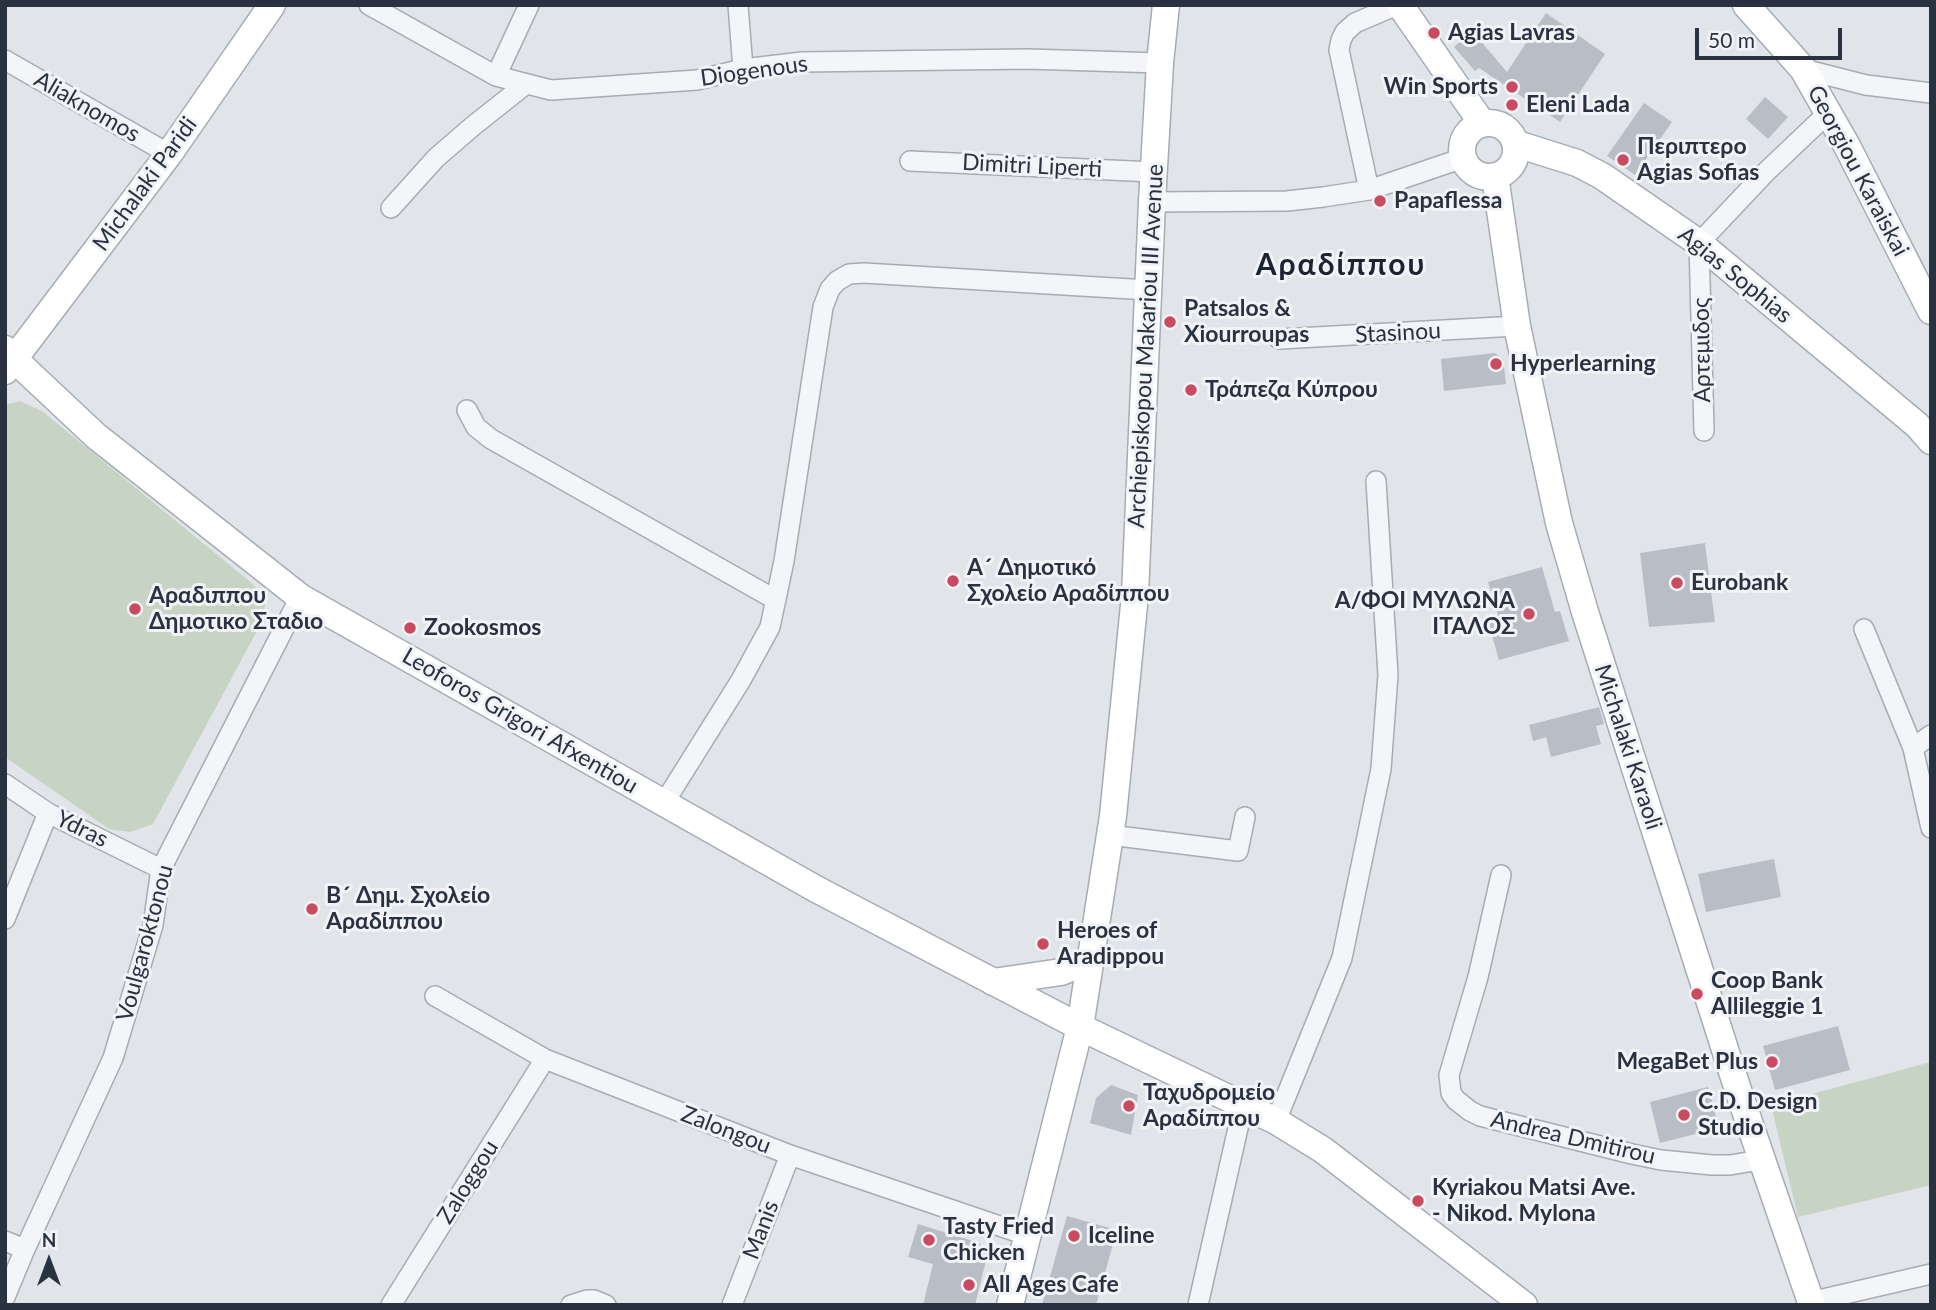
<!DOCTYPE html>
<meta charset="utf-8">
<style>
body{margin:0}
#map{position:relative;width:1936px;height:1310px;overflow:hidden;background:#e1e5e9;font-family:Lato,sans-serif}
canvas{display:block}
.frame{position:absolute;inset:0;border:7px solid #2a3241;pointer-events:none}
.north{position:absolute;left:14px;top:1226px;width:70px;height:70px;-webkit-text-stroke:5px #f1f3f7;paint-order:stroke;rotate:0deg;font-size:19px;font-weight:700;line-height:28px;text-align:center;color:#2a3241}
.north::after{content:'';display:block;margin:auto;width:24px;height:32px;background:#2a3241;clip-path:polygon(50% 0,100% 100%,50% 72%,0 100%)}
.scale{position:absolute;left:1695px;top:28px;width:147px;height:32px;box-sizing:border-box;border:4px solid #2a3241;border-top:0;padding-left:9px;font-size:21px;line-height:24px;white-space:nowrap;color:#2a3241;-webkit-text-stroke:5px #f1f3f7;paint-order:stroke}
</style>
<div id="map">
<canvas width="1936" height="1310"></canvas>
<div class="frame"></div>
<div class="north">N</div>
<div class="scale">50 m</div>
</div>
<script>
const ctx = document.querySelector('canvas').getContext('2d');
ctx.lineJoin = 'round';
function fill(path, color) {
  ctx.fillStyle = color;
  ctx.fill(path, 'evenodd');
}
function toPath(rows) {
  const path = new Path2D();
  for (const r of rows) {
    if (r.length === 3) {
      path.moveTo(r[0] + r[2], r[1]);
      path.arc(r[0], r[1], r[2], 0, 2 * Math.PI);
      continue;
    }
    path.moveTo(r[0], r[1]);
    for (let i = 2; i < r.length; i += 2) path.lineTo(r[i], r[i + 1]);
  }
  return path;
}
function strokePath(path, color, width, dash) {
  ctx.strokeStyle = color;
  ctx.lineWidth = width;
  ctx.lineCap = dash ? 'butt' : 'round';
  ctx.setLineDash(dash || []);
  ctx.stroke(path);
}
function drawText(font, color, halo, rows, align = 'center') {
  ctx.font = font + ' Lato,sans-serif';
  ctx.lineWidth = 6;
  ctx.setLineDash([]);
  ctx.textBaseline = 'middle';
  ctx.strokeStyle = halo;
  ctx.fillStyle = color;
  for (const [text, x, y, turn = 0] of rows) {
    ctx.save();
    ctx.translate(x, y);
    ctx.rotate((+turn || 0) * Math.PI / 180);
    ctx.textAlign = isNaN(turn) ? turn : align;
    if (halo) ctx.strokeText(text, 0, 0);
    ctx.fillText(text, 0, 0);
    ctx.restore();
  }
}
fill(toPath([
 [20,401,42,411,254,585,265,600,264,618,153,824,130,832,109,829,5,757,5,405],
 [1931,1062,1931,1185,1798,1217,1771,1105]
]), '#c7d3c3');
fill(toPath([
 [1546,13,1605,54,1560,122,1479,68,1475,71,1454,47,1472,31,1507,72],
 [1765,97,1788,117,1768,139,1746,119],
 [1644,103,1672,122,1635,175,1607,156],
 [1495,353,1503,359,1506,384,1444,391,1441,359],
 [1705,543,1715,622,1649,627,1640,553],
 [1542,567,1555,612,1560,611,1569,641,1499,660,1487,618,1498,615,1488,582],
 [1599,707,1604,724,1596,726,1601,744,1551,757,1546,737,1533,741,1529,725],
 [1774,859,1781,897,1706,912,1698,874],
 [1838,1026,1850,1070,1775,1090,1763,1046],
 [1111,1085,1138,1095,1131,1135,1090,1123,1096,1098],
 [1708,1087,1719,1128,1660,1143,1650,1102],
 [1067,1216,1117,1230,1096,1305,1042,1305],
 [918,1224,979,1243,985,1250,987,1257,975,1305,923,1305,933,1264,908,1257]
]), '#b9bec6');
const street = toPath([
 [369,5,496,76,551,90,697,80,743,69,802,62,1027,59,1160,63],
 [738,5,743,69],
 [5,60,169,154],
 [1803,69,1866,85,1931,93],
 [496,76,529,5],
 [910,161,1154,172],
 [1369,190,1339,50,1341,40,1345,32,1355,23,1397,5],
 [1152,202,1287,201,1323,197,1369,190,1463,158],
 [391,208,436,158,473,126,526,84],
 [1279,339,1517,326],
 [467,410,476,427,491,439,776,600],
 [1704,431,1699,243,1767,171,1828,113],
 [1864,629,1913,748,1931,828],
 [1913,748,1931,735],
 [5,784,48,813,161,869],
 [664,803,741,680,770,627,784,561,823,307,830,289,837,281,849,274,864,273,1148,290],
 [1110,835,1238,851,1245,817],
 [1501,875,1478,977,1449,1075,1451,1093,1456,1100,1470,1111,1480,1116,1632,1154,1661,1160,1712,1165,1730,1165,1760,1160],
 [5,919,48,813],
 [435,996,545,1059,790,1155,1029,1236],
 [1276,1121,1342,958,1381,769,1388,675,1376,481],
 [5,1241,25,1249],
 [5,1297,25,1249,113,1058,153,925,161,869,300,597],
 [1810,1302,1931,1274],
 [391,1305,545,1059],
 [571,1305,587,1300,594,1300,606,1305],
 [732,1305,790,1155],
 [1198,1305,1243,1106]
]);
const secondary = toPath([
 [1400,5,1482,123],
 [1746,5,1803,69,1847,146,1931,311],
 [1489,150,27],
 [1517,144,1577,163,1602,176,1699,243,1917,425,1931,441],
 [1495,176,1517,326,1559,523,1585,612,1738,1090,1812,1305],
 [5,349,15,360,96,436,300,597,816,889,1080,1027,1276,1121,1323,1150,1524,1305],
 [5,371,169,154,272,5],
 [993,982,1061,972,1090,960],
 [1010,1305,1080,1027,1113,816,1135,595,1152,202,1160,63,1166,5]
]);
strokePath(street, '#a6acb3', 22);
strokePath(secondary, '#a6acb3', 29);
strokePath(street, '#f4f5f8', 19);
strokePath(secondary, '#fff', 26);
for (const [x, y, r, color] of [
 [1434,33,7,"#ca4b5f"],
 [1512,87,7,"#ca4b5f"],
 [1512,105,7,"#ca4b5f"],
 [1623,160,7,"#ca4b5f"],
 [1380,201,7,"#ca4b5f"],
 [1170,322,7,"#ca4b5f"],
 [1496,364,7,"#ca4b5f"],
 [1191,390,7,"#ca4b5f"],
 [953,581,7,"#ca4b5f"],
 [1677,583,7,"#ca4b5f"],
 [135,609,7,"#ca4b5f"],
 [1529,614,7,"#ca4b5f"],
 [410,628,7,"#ca4b5f"],
 [312,909,7,"#ca4b5f"],
 [1043,944,7,"#ca4b5f"],
 [1697,994,7,"#ca4b5f"],
 [1772,1062,7,"#ca4b5f"],
 [1129,1106,7,"#ca4b5f"],
 [1684,1115,7,"#ca4b5f"],
 [1418,1201,7,"#ca4b5f"],
 [1074,1236,7,"#ca4b5f"],
 [929,1240,7,"#ca4b5f"],
 [969,1285,7,"#ca4b5f"]
]) {
  const dot = new Path2D();
  dot.arc(x, y, r, 0, 2 * Math.PI);
  ctx.fillStyle = color;
  ctx.fill(dot);
  strokePath(dot, '#f1f3f7', 2.5);
}
drawText('bold 23px', '#2a3241', '#f1f3f7', [
 ["Agias Lavras",1448,33],
 ["Win Sports",1498,87,"right"],
 ["Eleni Lada",1526,105],
 ["Περιπτερο",1637,147],
 ["Agias Sofias",1637,173],
 ["Papaflessa",1394,201],
 ["Patsalos &",1184,309],
 ["Xiourroupas",1184,335],
 ["Hyperlearning",1510,364],
 ["Τράπεζα Κύπρου",1205,390],
 ["Α´ Δημοτικό",967,568],
 ["Σχολείο Αραδίππου",967,594],
 ["Eurobank",1691,583],
 ["Αραδιππου",149,596],
 ["Δημοτικο Σταδιο",149,622],
 ["Α/ΦΟΙ ΜΥΛΩΝΑ",1515,601,"right"],
 ["ΙΤΑΛΟΣ",1515,627,"right"],
 ["Zookosmos",424,628],
 ["Β´ Δημ. Σχολείο",326,896],
 ["Αραδίππου",326,922],
 ["Heroes of",1057,931],
 ["Aradippou",1057,957],
 ["Coop Bank",1711,981],
 ["Allileggie 1",1711,1007],
 ["MegaBet Plus",1758,1062,"right"],
 ["Ταχυδρομείο",1143,1093],
 ["Αραδίππου",1143,1119],
 ["C.D. Design",1698,1102],
 ["Studio",1698,1128],
 ["Kyriakou Matsi Ave.",1432,1188],
 ["- Nikod. Mylona",1432,1214],
 ["Tasty Fried",943,1227],
 ["Chicken",943,1253],
 ["Iceline",1088,1236],
 ["All Ages Cafe",983,1285]
], 'left');
drawText('23px', '#2a3241', '#f1f3f7', [
 ["Diogenous",754,71,-8],
 ["Aliaknomos",87,107,30],
 ["Dimitri Liperti",1032,166,3],
 ["Georgiou Karaiskai",1858,171,62],
 ["Michalaki Paridi",145,184,-54],
 ["Agias Sophias",1735,275,39],
 ["Stasinou",1398,333,-3],
 ["Archiepiskopou Makariou III Avenue",1146,346,-87],
 ["Αρτεμιδος",1702,350,-91],
 ["Leoforos Grigori Afxentiou",520,721,30],
 ["Michalaki Karaoli",1628,747,72],
 ["Ydras",82,829,26],
 ["Voulgaroktonou",145,943,-75],
 ["Zalongou",726,1130,21],
 ["Andrea Dmitirou",1573,1138,13],
 ["Zaloggou",468,1182,-58],
 ["Manis",761,1230,-69]
]);
ctx.letterSpacing = '2px';
drawText('bold 30px', '#1c2431', '#f1f3f7', [
 ["Αραδίππου",1341,265]
]);
ctx.letterSpacing = '0px';
</script>
